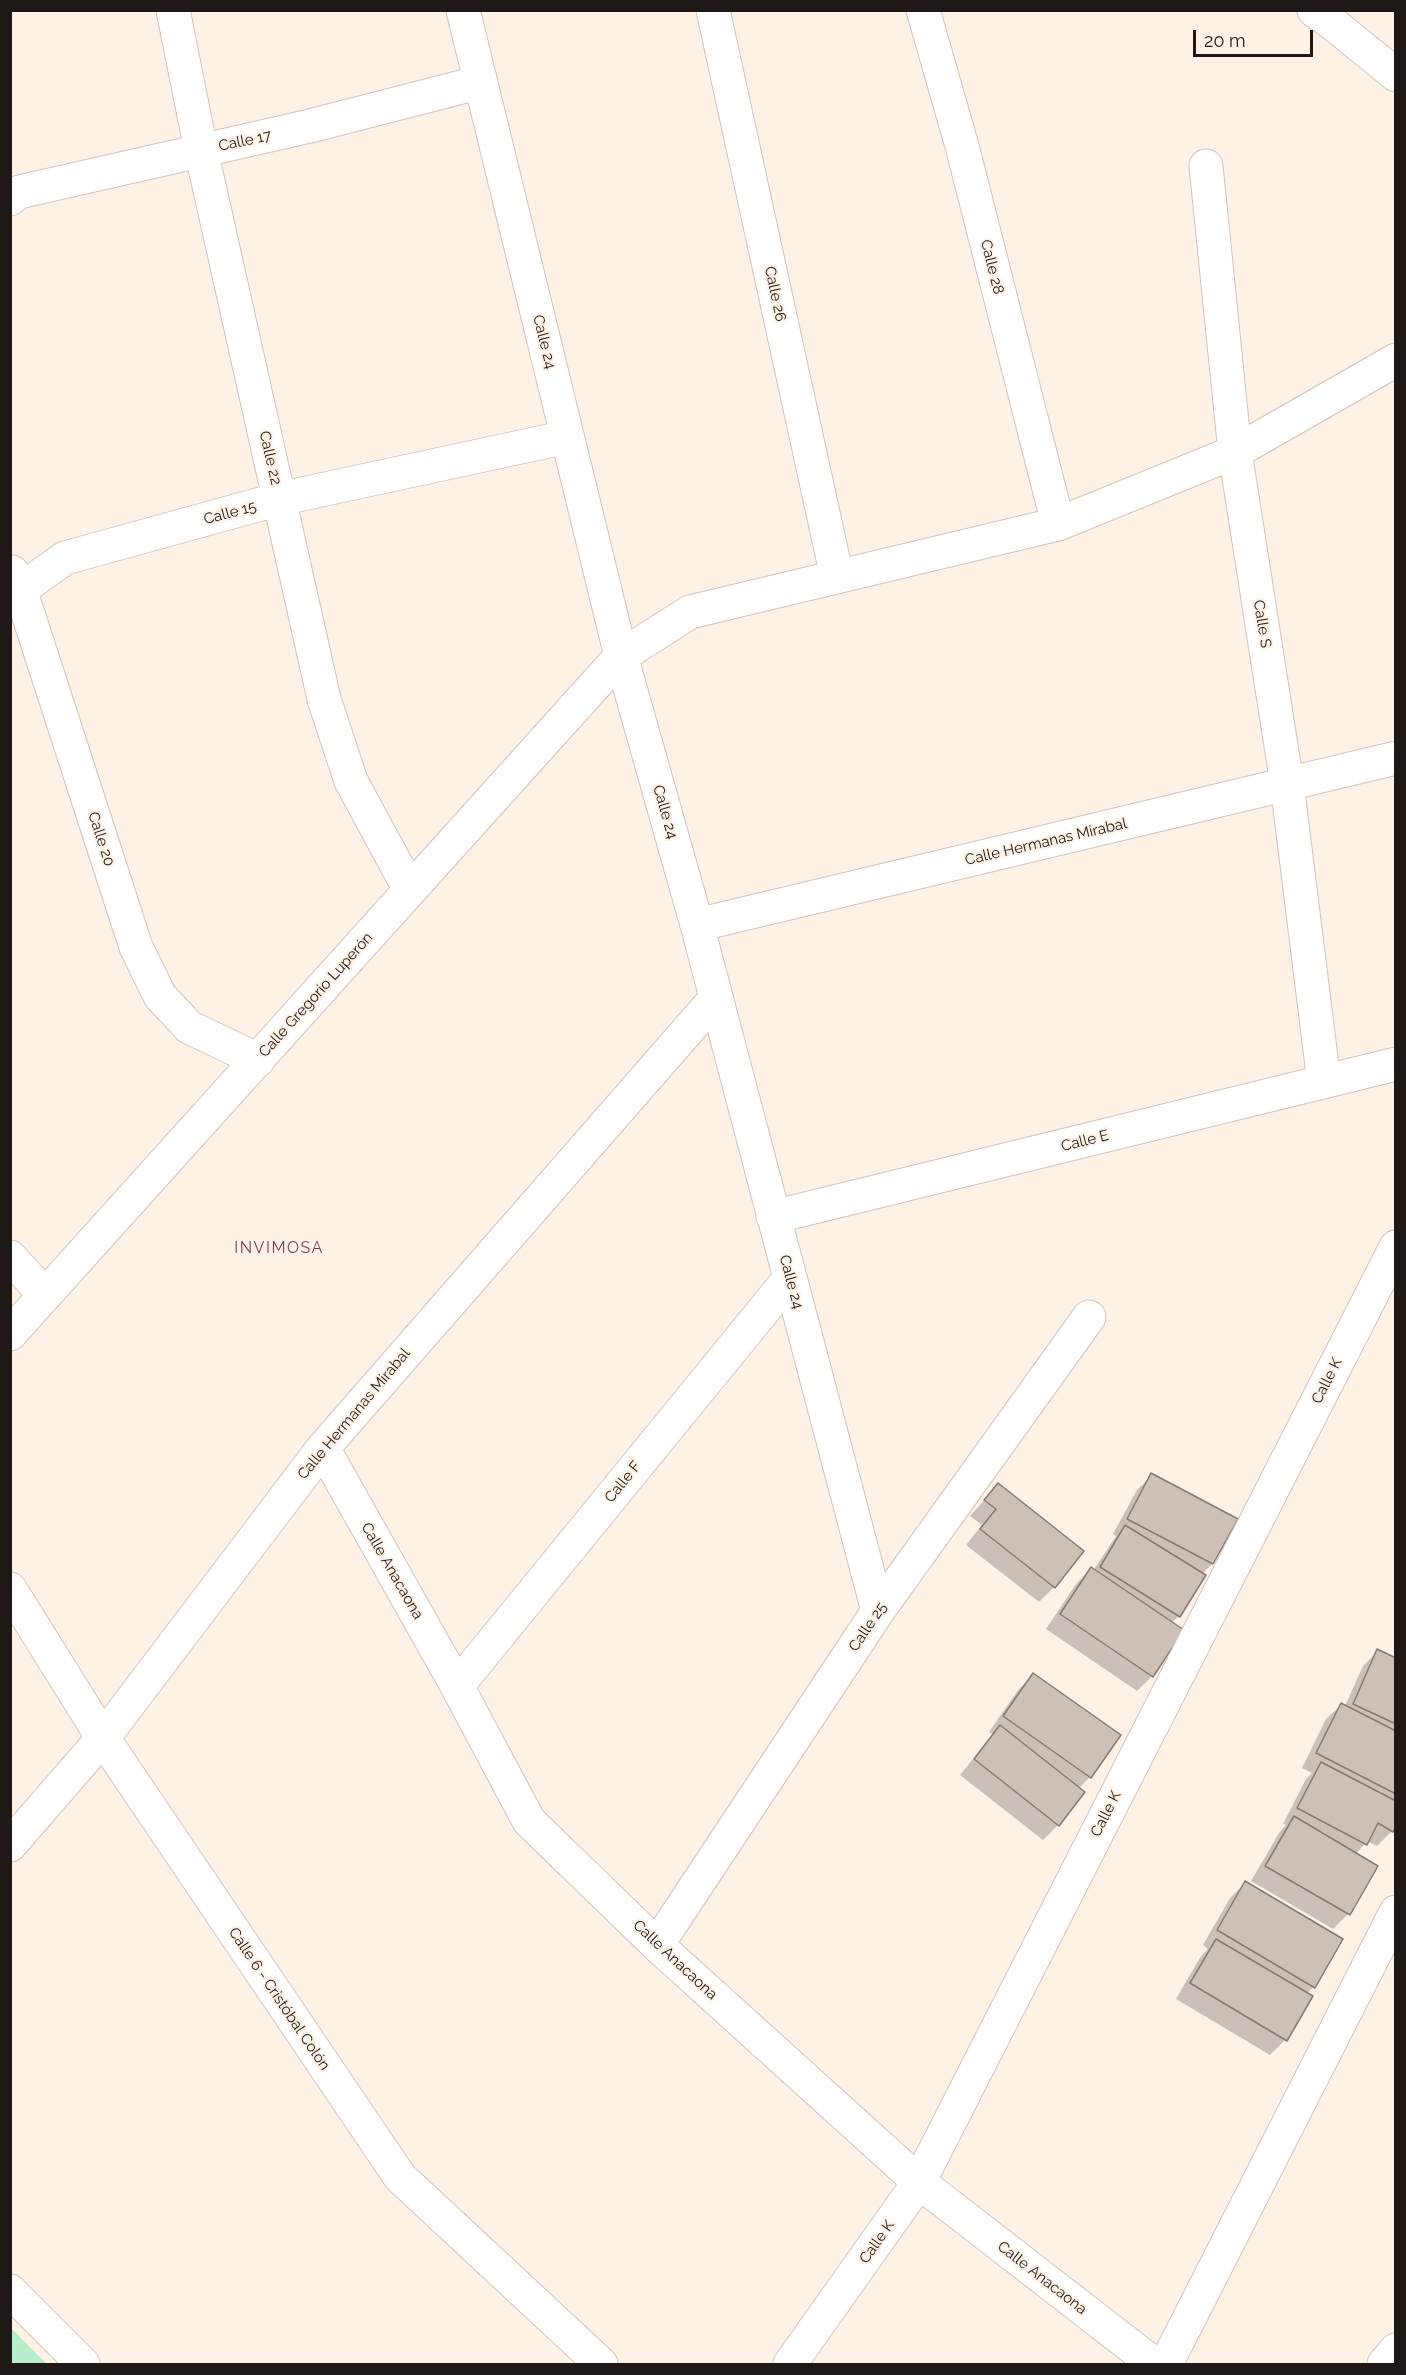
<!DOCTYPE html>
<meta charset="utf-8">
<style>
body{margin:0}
#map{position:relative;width:1406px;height:2375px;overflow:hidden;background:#fef1e6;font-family:Raleway,sans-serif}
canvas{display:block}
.frame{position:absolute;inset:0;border:12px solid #1e1916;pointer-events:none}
.scale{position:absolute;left:1193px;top:30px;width:120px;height:27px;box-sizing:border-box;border:3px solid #1e1916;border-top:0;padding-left:8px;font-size:18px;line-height:21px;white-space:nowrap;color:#1e1916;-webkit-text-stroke:4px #fef1e6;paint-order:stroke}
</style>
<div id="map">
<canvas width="1406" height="2375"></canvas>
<div class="frame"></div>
<div class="scale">20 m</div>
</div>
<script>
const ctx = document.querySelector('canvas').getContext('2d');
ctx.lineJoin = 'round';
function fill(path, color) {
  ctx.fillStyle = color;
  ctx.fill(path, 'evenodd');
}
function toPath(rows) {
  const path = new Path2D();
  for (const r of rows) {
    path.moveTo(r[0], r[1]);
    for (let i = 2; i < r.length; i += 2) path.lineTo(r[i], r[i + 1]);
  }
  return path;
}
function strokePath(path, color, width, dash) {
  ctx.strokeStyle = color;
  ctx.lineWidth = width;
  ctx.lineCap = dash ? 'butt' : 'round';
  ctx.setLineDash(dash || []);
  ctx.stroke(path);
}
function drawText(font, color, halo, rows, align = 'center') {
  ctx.font = font + ' Raleway,sans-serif';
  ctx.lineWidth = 4.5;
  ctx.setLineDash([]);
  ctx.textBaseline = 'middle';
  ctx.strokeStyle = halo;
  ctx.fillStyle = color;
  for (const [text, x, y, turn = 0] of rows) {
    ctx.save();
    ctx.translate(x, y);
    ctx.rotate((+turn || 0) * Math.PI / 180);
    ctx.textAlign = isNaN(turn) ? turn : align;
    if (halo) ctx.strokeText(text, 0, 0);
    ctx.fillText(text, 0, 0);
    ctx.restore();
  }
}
fill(toPath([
 [11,2328,47,2364,11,2364]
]), '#b8edcb');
fill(toPath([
 [1152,1475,1212,1564,1202,1574,1179,1616,1171,1623,1152,1676,1137,1691,1046,1629,1076,1584,1091,1569,1093,1571,1116,1536,1113,1534,1137,1490],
 [998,1485,1054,1587,1039,1602,966,1545,982,1525,970,1516],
 [1378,1651,1396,1659,1396,1824,1392,1831,1377,1846,1367,1841,1356,1854,1376,1866,1348,1914,1333,1929,1251,1881,1279,1833,1286,1825,1283,1824,1306,1779,1312,1773,1302,1768,1326,1719,1342,1704,1345,1706,1363,1666],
 [1034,1675,1090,1777,1079,1788,1058,1825,1043,1840,960,1775,993,1734,989,1732,1018,1690],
 [1245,1883,1341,1940,1313,1987,1307,1994,1285,2040,1270,2055,1176,1999,1201,1956,1208,1949,1203,1945,1230,1898]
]), '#0003');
const building = toPath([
 [1151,1473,1238,1519,1213,1564,1127,1519,1151,1473],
 [998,1483,1084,1551,1055,1588,980,1529,996,1509,984,1500,998,1483],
 [1125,1525,1206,1575,1180,1617,1100,1567,1125,1525],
 [1091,1567,1184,1630,1153,1677,1060,1614,1091,1567],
 [1377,1649,1396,1658,1396,1724,1353,1704,1377,1649],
 [1033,1673,1121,1735,1091,1778,1003,1716,1033,1673],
 [1341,1703,1396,1731,1396,1794,1316,1753,1341,1703],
 [1000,1725,1085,1792,1059,1826,974,1759,1000,1725],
 [1321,1762,1396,1801,1396,1827,1393,1832,1378,1823,1367,1845,1297,1808,1321,1762],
 [1294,1816,1378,1866,1350,1915,1265,1866,1294,1816],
 [1245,1881,1343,1939,1315,1988,1217,1930,1245,1881],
 [1216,1939,1313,1996,1287,2041,1190,1983,1216,1939]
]);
fill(building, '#cdc0b6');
strokePath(building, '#867a71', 1.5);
const minor = toPath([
 [173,10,201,150,324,699,351,781,410,890],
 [463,10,621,656,697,925,878,1611],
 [713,10,837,577],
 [923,10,962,146,1058,524],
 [1314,10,1332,23,1396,75],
 [1206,166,1235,452,1287,784,1324,1082],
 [10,199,19,192,310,126,481,82],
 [12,572,20,589,136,947,160,996,189,1027,258,1060],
 [10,597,65,558,279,499,567,437],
 [697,925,1396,758],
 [773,1217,1396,1064],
 [10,1257,45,1295],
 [10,1334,621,656,690,612,1058,524,1235,452,1396,360],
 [323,1448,457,1686,529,1821,657,1945,919,2182,1154,2364],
 [10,1589,103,1738,400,2177,601,2364],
 [457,1686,790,1278],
 [10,1845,103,1738,323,1448,716,998],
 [657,1945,878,1611,1089,1317],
 [10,2291,83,2364],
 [790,2364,919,2182,1396,1247],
 [1166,2364,1396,1912],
 [1384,2364,1396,2350]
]);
strokePath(minor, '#d2c5bb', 35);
strokePath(minor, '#fff', 33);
drawText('15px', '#1e1916', '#fef1e6', [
 ["Calle 17",245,141,-12],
 ["Calle 28",992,267,76],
 ["Calle 26",775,294,78],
 ["Calle 24",544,342,76],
 ["Calle 22",270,458,77],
 ["Calle 15",230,513,-15],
 ["Calle S",1262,624,81],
 ["Calle 24",665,812,74],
 ["Calle 20",101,839,72],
 ["Calle Hermanas Mirabal",1046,842,-13],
 ["Calle Gregorio Luperón",316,995,-48],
 ["Calle E",1085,1141,-14],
 ["Calle 24",791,1282,75],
 ["Calle K",1327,1381,-63],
 ["Calle Hermanas Mirabal",354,1414,-50],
 ["Calle F",623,1482,-51],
 ["Calle Anacaona",392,1571,60],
 ["Calle 25",868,1627,-56],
 ["Calle K",1106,1814,-63],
 ["Calle Anacaona",675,1960,43],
 ["Calle 6 - Cristóbal Colón",279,1999,56],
 ["Calle K",877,2242,-55],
 ["Calle Anacaona",1042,2278,38]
]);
ctx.letterSpacing = '1.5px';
drawText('16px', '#7f3c5b', '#fef1e6', [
 ["INVIMOSA",279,1248]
]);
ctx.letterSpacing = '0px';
</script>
